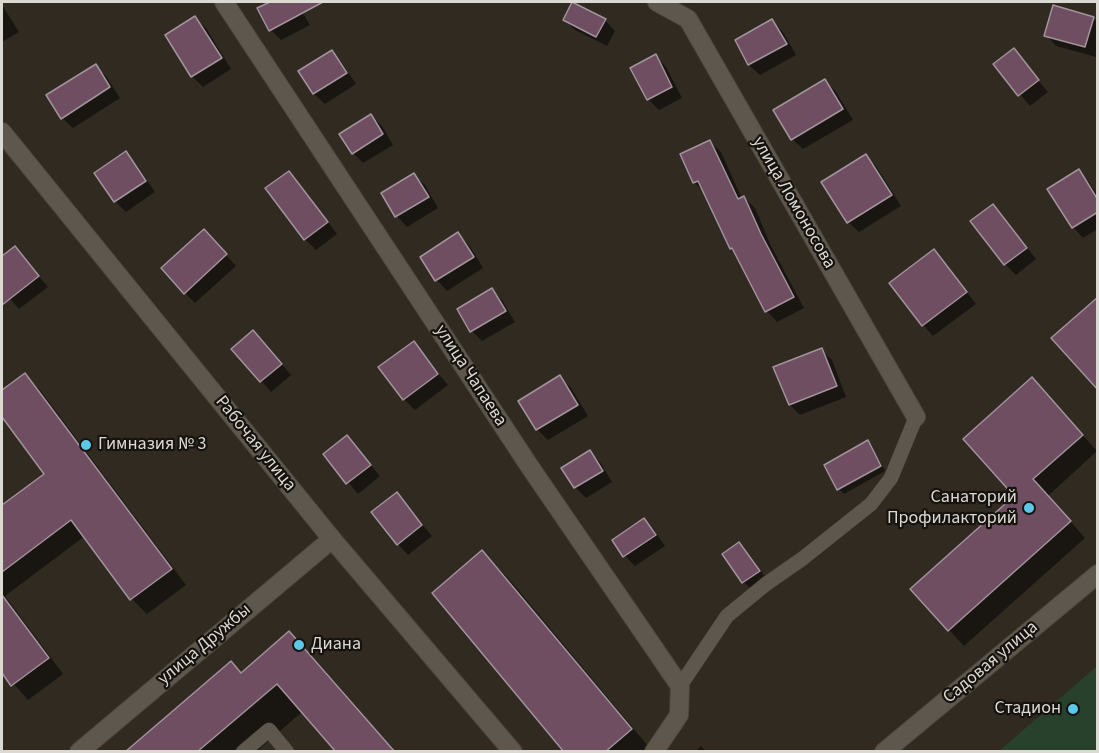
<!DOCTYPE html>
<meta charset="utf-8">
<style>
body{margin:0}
#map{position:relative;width:1099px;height:753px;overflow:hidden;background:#302a21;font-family:"Source Sans 3",sans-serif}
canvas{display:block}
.frame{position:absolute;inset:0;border:3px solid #dcd8d2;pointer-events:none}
</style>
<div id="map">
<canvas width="1099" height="753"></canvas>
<div class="frame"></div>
</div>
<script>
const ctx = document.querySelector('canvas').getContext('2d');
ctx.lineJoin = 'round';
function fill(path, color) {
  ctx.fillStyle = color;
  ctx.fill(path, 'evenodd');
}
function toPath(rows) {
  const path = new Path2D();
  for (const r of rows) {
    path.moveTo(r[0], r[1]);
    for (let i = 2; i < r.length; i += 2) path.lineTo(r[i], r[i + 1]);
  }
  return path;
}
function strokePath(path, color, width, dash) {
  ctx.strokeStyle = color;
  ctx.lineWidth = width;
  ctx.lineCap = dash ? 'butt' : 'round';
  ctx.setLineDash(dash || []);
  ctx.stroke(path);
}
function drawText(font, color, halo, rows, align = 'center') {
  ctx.font = font + ' "Source Sans 3",sans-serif';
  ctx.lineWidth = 4.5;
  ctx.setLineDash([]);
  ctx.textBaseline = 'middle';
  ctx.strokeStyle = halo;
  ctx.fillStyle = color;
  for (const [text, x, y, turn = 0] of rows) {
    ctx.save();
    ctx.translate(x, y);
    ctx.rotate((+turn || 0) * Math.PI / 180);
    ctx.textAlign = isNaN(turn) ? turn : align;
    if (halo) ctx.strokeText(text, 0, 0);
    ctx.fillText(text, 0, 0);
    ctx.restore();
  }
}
fill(toPath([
 [1097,666,1097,751,999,751]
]), '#28412d');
fill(toPath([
 [273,2,296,2,310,25,281,40,271,30,259,9],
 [2,5,19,32,2,42],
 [195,18,206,28,231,69,203,87,192,76],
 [1093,18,1098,23,1098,50,1096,57,1056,46,1046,35],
 [565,20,605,20,615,31,607,46,575,30],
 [772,21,783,32,796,55,760,75,749,65,737,41],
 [1013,50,1048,92,1030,106,995,64],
 [332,52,342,63,356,84,325,104,314,94,300,72],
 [656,56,666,67,682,98,659,110,648,99,632,68],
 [95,66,106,76,120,98,73,128,62,118],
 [825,81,836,92,853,120,803,149,792,139],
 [371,116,382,126,393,145,363,163,353,153],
 [710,142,721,152,742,199,744,198,755,208,771,246,804,308,777,322,767,311,736,253,731,248,705,193,694,182],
 [126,153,136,164,155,192,126,212,115,201,96,174],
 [866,156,876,166,901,206,859,232,848,222],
 [1078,171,1089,182,1098,196,1098,229,1083,238,1073,227],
 [288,173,299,183,337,234,316,250,305,239,267,189],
 [414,175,425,185,438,208,407,227,397,216,383,193],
 [993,206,1003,216,1036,259,1016,275,1005,264,973,221],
 [458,234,469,245,483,268,447,291,437,280,422,257],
 [214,242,236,266,195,303,185,293],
 [15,248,48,287,19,309,2,290,2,258],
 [934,251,944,262,976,304,933,336,923,325,891,283],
 [492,290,502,300,515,322,482,341,472,331],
 [264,343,291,375,271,392,234,349],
 [413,343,448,385,415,410,404,399,381,367],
 [821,350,832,360,846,397,800,415,790,405],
 [25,375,40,390,186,585,147,614,132,599,85,536,5,596,63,674,28,700,2,671,2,507,46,474,2,414,2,392],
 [560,377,571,388,588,416,548,440,537,429],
 [1047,395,1097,451,1048,496,1085,538,964,646,949,630,1016,496],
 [347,437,380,476,358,494,325,455],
 [867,442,872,447,885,471,844,494,839,489,826,466],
 [590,452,600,462,612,482,586,498,575,487,563,468],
 [397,494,432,536,408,555,398,544],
 [644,520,654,530,665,546,635,566,625,556],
 [739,544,749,554,769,582,754,592,744,582,724,555],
 [482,552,509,579,653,752,566,752],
 [289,633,316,660,396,752,338,752,303,711,256,752,128,752,242,674],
 [701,746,706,752,695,752]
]), '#0007');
const building = toPath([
 [270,2,323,2,269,31,257,8,270,2],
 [572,2,606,19,596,37,563,20,572,2],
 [1053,5,1094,17,1085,47,1044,36,1053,5],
 [195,16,222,58,191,77,165,35,195,16],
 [772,19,787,44,748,65,735,40,772,19],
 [1014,48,1039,80,1018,96,993,64,1014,48],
 [332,50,347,73,313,94,298,71,332,50],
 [656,54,672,87,647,100,630,68,656,54],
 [96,64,110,87,61,119,46,95,96,64],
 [825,79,843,109,791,140,773,110,825,79],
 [371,114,383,134,352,154,339,134,371,114],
 [710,140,738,199,744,196,761,234,794,297,765,312,732,248,730,249,698,181,693,183,680,154,710,140],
 [126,151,146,181,114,202,94,173,126,151],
 [866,154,892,195,847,223,821,182,866,154],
 [1079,169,1098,200,1098,212,1072,228,1047,189,1079,169],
 [289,171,328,222,304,240,265,188,289,171],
 [414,173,429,197,395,217,381,193,414,173],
 [993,204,1027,248,1004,265,970,221,993,204],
 [204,229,227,254,184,294,161,268,204,229],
 [458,232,474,257,435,281,420,257,458,232],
 [15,246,39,276,2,305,2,256,15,246],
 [934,249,967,292,922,326,889,283,934,249],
 [492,288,506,311,470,332,457,309,492,288],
 [1098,297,1098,390,1051,338,1098,297],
 [253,330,282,364,260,382,231,349,253,330],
 [414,341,438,374,403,400,378,367,414,341],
 [822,348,837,386,789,405,773,367,822,348],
 [25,373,172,569,130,600,71,520,2,572,2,505,44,474,2,417,2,390,25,373],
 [560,375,578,405,536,430,518,401,560,375],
 [1032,377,1083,435,1033,479,1071,521,948,631,910,589,1014,496,963,439,1032,377],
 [347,435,371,465,346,484,323,454,347,435],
 [868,440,881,466,837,490,824,465,868,440],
 [590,450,603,471,574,488,561,468,590,450],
 [397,492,422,525,397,545,371,512,397,492],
 [644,518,656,535,623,557,612,540,644,518],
 [739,542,760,571,742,583,722,554,739,542],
 [482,550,632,729,605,752,564,752,432,593,482,550],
 [2,595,49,658,11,686,2,673,2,595],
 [289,631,395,752,336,752,277,684,197,752,125,752,231,661,241,673,289,631]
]);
fill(building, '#6f4e61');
strokePath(building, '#a1939b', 1.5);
const lane = toPath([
 [680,686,727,616,766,584,802,559,871,504,891,478,916,417],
 [243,752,269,730,287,752]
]);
const street = toPath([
 [224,2,530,467,680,686,679,715,654,752],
 [657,2,688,19,916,417],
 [79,752,332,539],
 [884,752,1098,574]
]);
const secondary = toPath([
 [2,132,332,539,513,752]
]);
strokePath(lane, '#4b463e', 15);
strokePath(street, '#4b463e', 20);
strokePath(secondary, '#4b463e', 20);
strokePath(lane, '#5e574d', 14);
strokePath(street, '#5e574d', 18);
strokePath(secondary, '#5e574d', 18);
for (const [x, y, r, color] of [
 [86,445,6,"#5cc7e8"],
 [1029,508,6,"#5cc7e8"],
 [299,645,6,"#5cc7e8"],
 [1073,709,6,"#5cc7e8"]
]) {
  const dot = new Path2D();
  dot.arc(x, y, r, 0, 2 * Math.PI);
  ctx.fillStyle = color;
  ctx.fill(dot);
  strokePath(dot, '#16130f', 2);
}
drawText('18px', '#dcd8d2', '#16130f', [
 ["улица Ломоносова",793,203,60],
 ["улица Чапаева",470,376,57],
 ["Рабочая улица",255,444,51],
 ["улица Дружбы",205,645,-40],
 ["Садовая улица",991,663,-40]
]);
drawText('18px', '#dcd8d2', '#16130f', [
 ["Гимназия № 3",98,445],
 ["Санаторий",1017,498,"right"],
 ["Профилакторий",1017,519,"right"],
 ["Диана",311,645],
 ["Стадион",1061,709,"right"]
], 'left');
</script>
